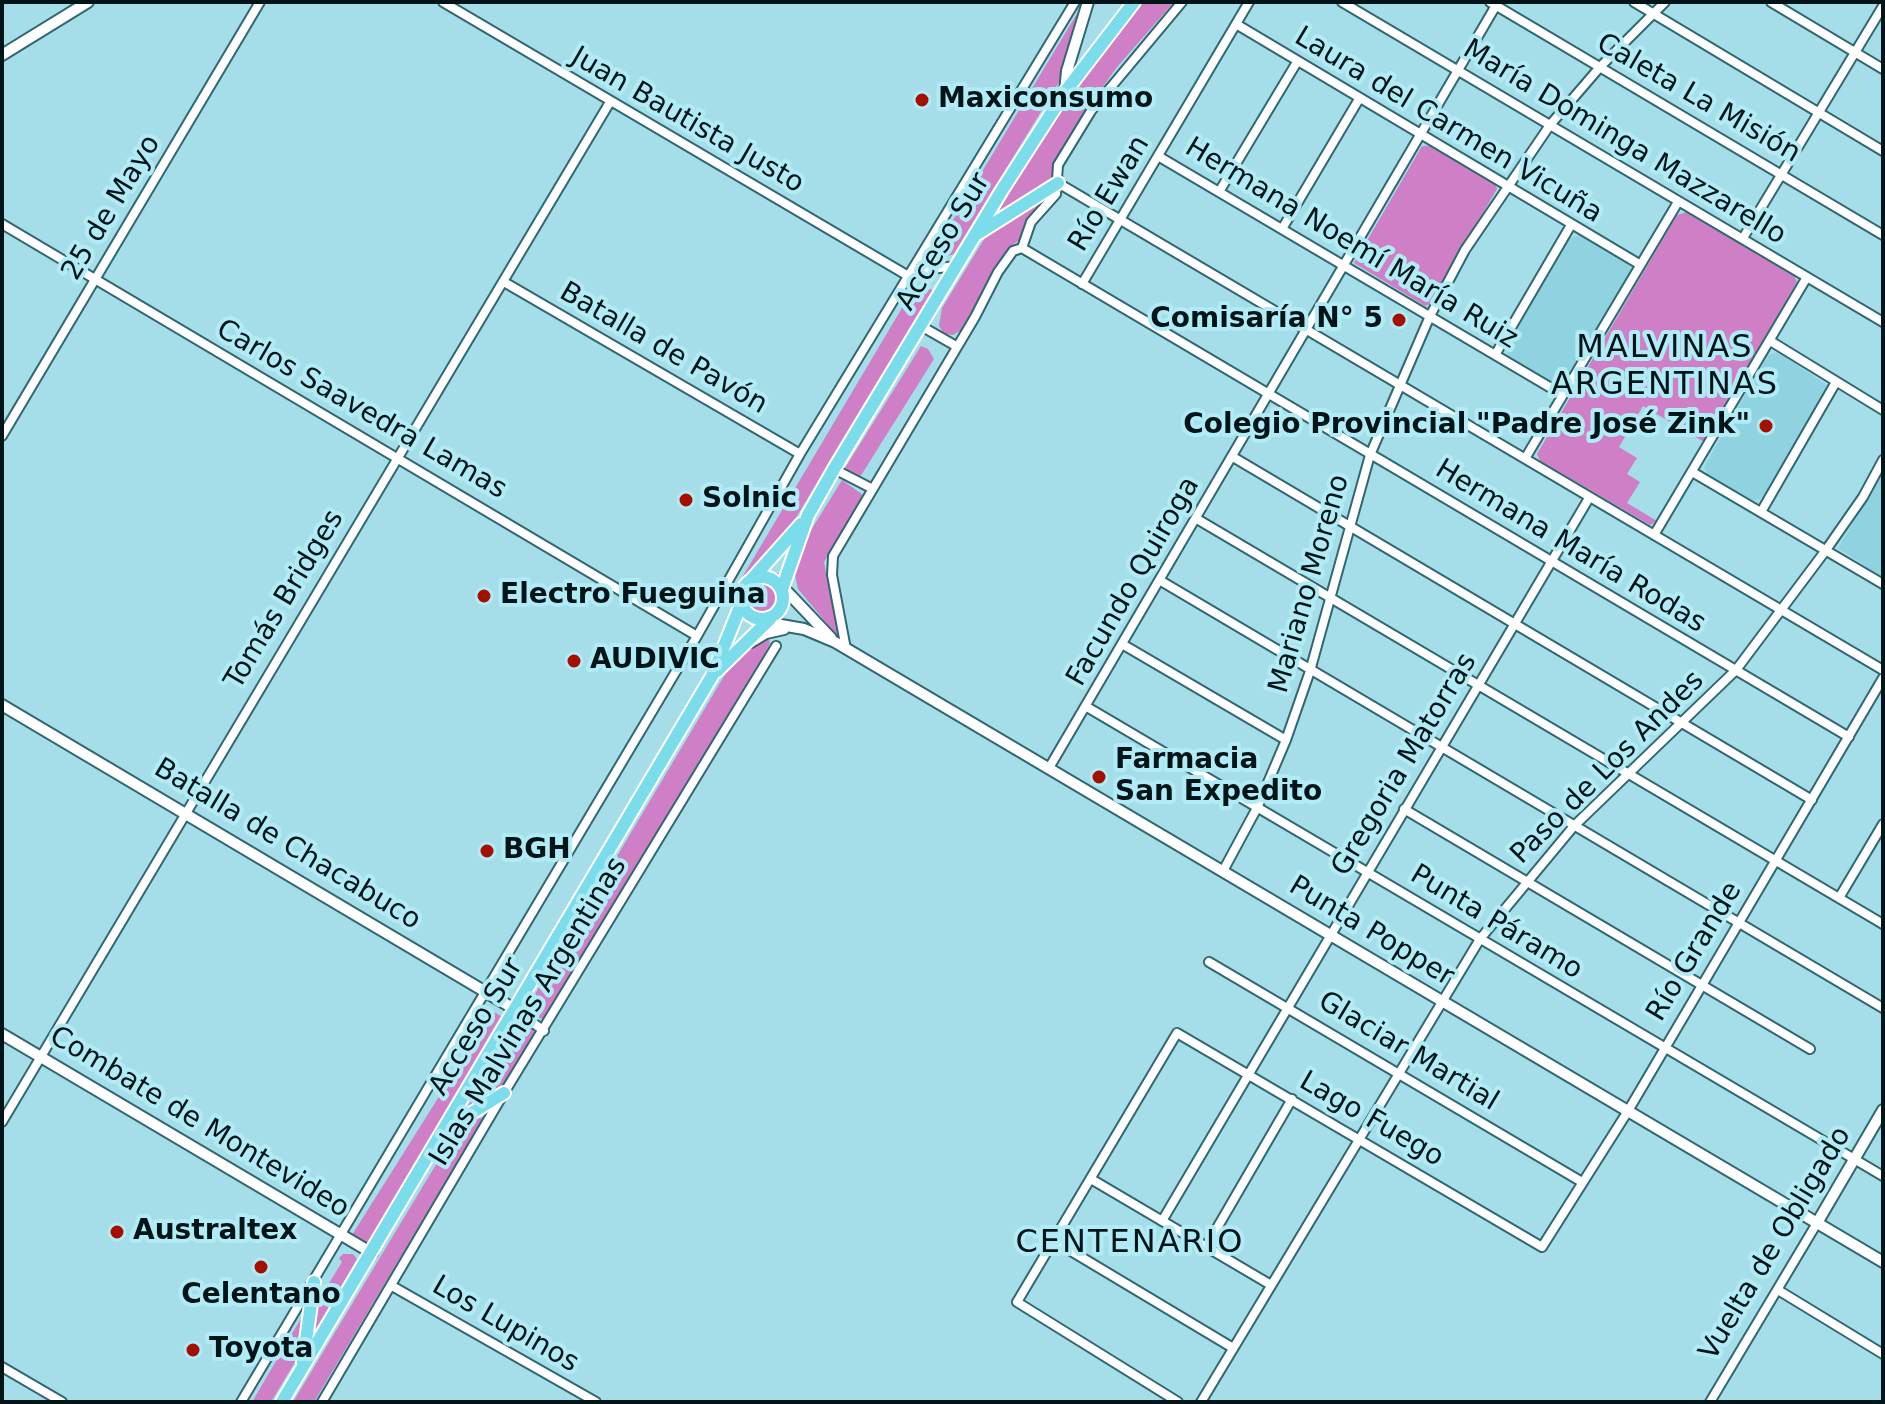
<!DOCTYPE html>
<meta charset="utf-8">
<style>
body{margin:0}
#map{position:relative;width:1885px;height:1404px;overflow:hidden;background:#a5dde8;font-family:"DejaVu Sans",sans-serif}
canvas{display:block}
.frame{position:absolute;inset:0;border:4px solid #011519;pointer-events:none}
</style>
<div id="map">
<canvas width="1885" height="1404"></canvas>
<div class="frame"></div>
</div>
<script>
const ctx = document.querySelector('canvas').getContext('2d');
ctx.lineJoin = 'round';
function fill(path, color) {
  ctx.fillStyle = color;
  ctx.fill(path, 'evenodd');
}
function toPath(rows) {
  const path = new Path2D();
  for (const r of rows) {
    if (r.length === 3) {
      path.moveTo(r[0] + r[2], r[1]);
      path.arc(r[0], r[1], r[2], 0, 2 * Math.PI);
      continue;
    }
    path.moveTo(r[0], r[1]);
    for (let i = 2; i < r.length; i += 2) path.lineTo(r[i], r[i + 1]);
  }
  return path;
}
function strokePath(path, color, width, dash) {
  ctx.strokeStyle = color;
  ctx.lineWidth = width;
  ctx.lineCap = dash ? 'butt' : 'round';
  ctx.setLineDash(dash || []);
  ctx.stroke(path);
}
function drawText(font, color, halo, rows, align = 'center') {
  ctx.font = font + ' "DejaVu Sans",sans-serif';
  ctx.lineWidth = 8;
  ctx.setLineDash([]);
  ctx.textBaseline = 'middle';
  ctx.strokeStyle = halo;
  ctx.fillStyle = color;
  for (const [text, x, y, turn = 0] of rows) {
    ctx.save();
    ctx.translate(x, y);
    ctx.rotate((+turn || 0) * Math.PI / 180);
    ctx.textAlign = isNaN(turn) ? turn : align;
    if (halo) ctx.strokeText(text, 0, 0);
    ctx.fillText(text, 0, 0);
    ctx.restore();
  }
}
fill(toPath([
 [1580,235,1628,263,1631,270,1565,381,1558,385,1509,356,1505,349,1570,238],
 [1778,352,1828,386,1762,498,1754,501,1707,474,1704,467,1768,355],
 [1883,472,1883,578,1838,548]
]), '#90d3e0');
fill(toPath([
 [1084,2,1061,79,954,254,932,262,938,245],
 [1142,2,1174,2,1117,67,1077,123,1061,149,1052,179,995,218,1038,142],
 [1422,146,1431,146,1495,184,1497,189,1430,304,1425,306,1354,263],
 [1051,193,1022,238,1012,245,999,265,966,327,953,335,944,334,939,326,942,308,989,231],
 [1687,212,1794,275,1797,282,1704,442,1643,406,1619,447,1637,458,1627,474,1640,482,1627,503,1657,521,1650,525,1540,461,1537,454,1677,215],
 [915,286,934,290,780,544,737,586],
 [921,346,928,349,934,359,860,477,845,468],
 [842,480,863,495,824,562,839,638,798,589,794,570,800,548],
 [762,599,16],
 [767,634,770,643,764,655,543,1019,533,1016,528,1006,733,661],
 [487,1008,501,1016,367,1245,352,1235,484,1025,480,1018],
 [523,1022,534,1029,535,1037,500,1092,465,1111,515,1025],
 [484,1117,314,1402,293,1402,461,1123],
 [343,1254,353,1254,357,1259,310,1339,318,1293,323,1293,342,1262,339,1258],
 [306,1310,298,1357,271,1402,252,1402]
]), '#cf7fc6');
const minor = toPath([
 [443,2,910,277],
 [1342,2,1883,322],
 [1490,2,1883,235],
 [1634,2,1883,151],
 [1771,2,1883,69],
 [1236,24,1639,264],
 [1158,156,1563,395],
 [1058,183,1883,670],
 [1219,192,1297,62],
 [2,224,697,636],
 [1282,229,1359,99],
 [1743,238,1883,6],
 [1022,248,1849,737],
 [1022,248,1031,222,1056,194,1058,165,1091,111,1182,2],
 [914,271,956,266],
 [504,282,800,454],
 [1082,284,1249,2],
 [921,326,956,346],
 [1772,342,1883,410],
 [1495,355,1571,225],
 [2,436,260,2],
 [1233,457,1812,800],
 [1526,457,1678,202],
 [834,469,871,488],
 [1694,473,1883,584],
 [1761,512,1836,382],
 [1197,519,1883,924],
 [1654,535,1807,277],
 [1161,581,1883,1008],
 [1122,644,1286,740],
 [846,649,832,575,833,556,975,317,998,272,1013,251,1022,248],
 [1087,707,1883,1176],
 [1049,768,1498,2],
 [1404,809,1810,1049],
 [1223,871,1258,806,1286,740,1310,671,1370,455,1430,316,1465,250,1550,125,1600,67,1665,2],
 [1839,898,1883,824],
 [1209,962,1582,1182],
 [516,1010,544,1031],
 [2,1122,610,102],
 [1091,1179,1271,1285],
 [1162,1221,1589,498],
 [1056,1242,1233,1348],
 [1206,1247,1292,1099],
 [392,1286,596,1402],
 [1778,1290,1883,1354],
 [2,1367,62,1402],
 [241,1402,697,636,800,454,1075,2],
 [322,1402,504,1093,776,646],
 [1178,1402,1017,1302,1177,1033,1542,1247,1628,1111,1883,678],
 [1201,1402,1480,939,1574,826,1736,670,1826,550,1863,497,1883,460],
 [1710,1402,1817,1223]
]);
const tertiary = toPath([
 [2,55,88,2],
 [1065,92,1067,71,1088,2],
 [776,580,831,638],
 [758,621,804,629,835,642,1883,1262],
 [751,642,766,633,784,629],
 [2,705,516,1010],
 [2,1034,372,1253],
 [1817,1223,1883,1110]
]);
const primary = toPath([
 [977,234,1058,183],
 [762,598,21],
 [752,579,801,524],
 [782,589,808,515,834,469,1002,190,1065,92,1134,2],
 [717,671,770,619],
 [446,1129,504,1093],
 [303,1362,314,1282],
 [282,1402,712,676,742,602]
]);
strokePath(minor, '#306771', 12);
strokePath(tertiary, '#306771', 14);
strokePath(primary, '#fff', 16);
strokePath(minor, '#fff', 8);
strokePath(tertiary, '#fff', 10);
strokePath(primary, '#7bdceb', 12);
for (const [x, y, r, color] of [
 [922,100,8,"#a40f00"],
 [1399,320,8,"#a40f00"],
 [1766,426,8,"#a40f00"],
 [686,500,8,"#a40f00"],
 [484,596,8,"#a40f00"],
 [574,661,8,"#a40f00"],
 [1099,777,8,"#a40f00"],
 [487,851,8,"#a40f00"],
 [117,1232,8,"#a40f00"],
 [261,1267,8,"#a40f00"],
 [193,1350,8,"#a40f00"]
]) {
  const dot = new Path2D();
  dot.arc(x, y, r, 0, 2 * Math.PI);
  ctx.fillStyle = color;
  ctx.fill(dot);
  strokePath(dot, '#b1ebf6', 3);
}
drawText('28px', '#011519', '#b1ebf6', [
 ["Caleta La Misión",1698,99,30],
 ["Juan Bautista Justo",687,121,30],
 ["Laura del Carmen Vicuña",1448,126,31],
 ["María Dominga Mazzarello",1624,143,31],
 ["Río Ewan",1110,194,-59],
 ["25 de Mayo",112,208,-59],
 ["Acceso Sur",944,242,-59],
 ["Hermana Noemí María Ruiz",1351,244,31],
 ["Batalla de Pavón",663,349,30],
 ["Carlos Saavedra Lamas",361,410,30],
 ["Hermana María Rodas",1570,547,31],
 ["Facundo Quiroga",1134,582,-60],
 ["Mariano Moreno",1310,584,-74],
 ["Tomás Bridges",285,600,-59],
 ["Gregoria Matorras",1405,765,-59],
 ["Paso de Los Andes",1608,768,-45],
 ["Batalla de Chacabuco",287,845,31],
 ["Punta Páramo",1496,923,31],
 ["Punta Popper",1371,932,31],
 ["Río Grande",1695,952,-59],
 ["Islas Malvinas Argentinas",529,1012,-59],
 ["Acceso Sur",477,1027,-59],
 ["Glaciar Martial",1408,1052,31],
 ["Lago Fuego",1371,1120,30],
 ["Combate de Montevideo",199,1123,31],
 ["Vuelta de Obligado",1776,1244,-59],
 ["Los Lupinos",505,1325,30]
]);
drawText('bold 28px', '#011519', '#b1ebf6', [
 ["Maxiconsumo",938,100],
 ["Comisaría N° 5",1383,320,"right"],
 ["Colegio Provincial \"Padre José Zink\"",1750,426,"right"],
 ["Solnic",702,500],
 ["Electro Fueguina",500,596],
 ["AUDIVIC",590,661],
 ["Farmacia",1115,761],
 ["San Expedito",1115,793],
 ["BGH",503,851],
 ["Australtex",133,1232],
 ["Celentano",261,1296,"center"],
 ["Toyota",209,1350]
], 'left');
ctx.letterSpacing = '2px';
drawText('32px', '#011519', '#b1ebf6', [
 ["MALVINAS",1665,349],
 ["ARGENTINAS",1665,386],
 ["CENTENARIO",1130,1244]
]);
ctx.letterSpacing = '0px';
</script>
